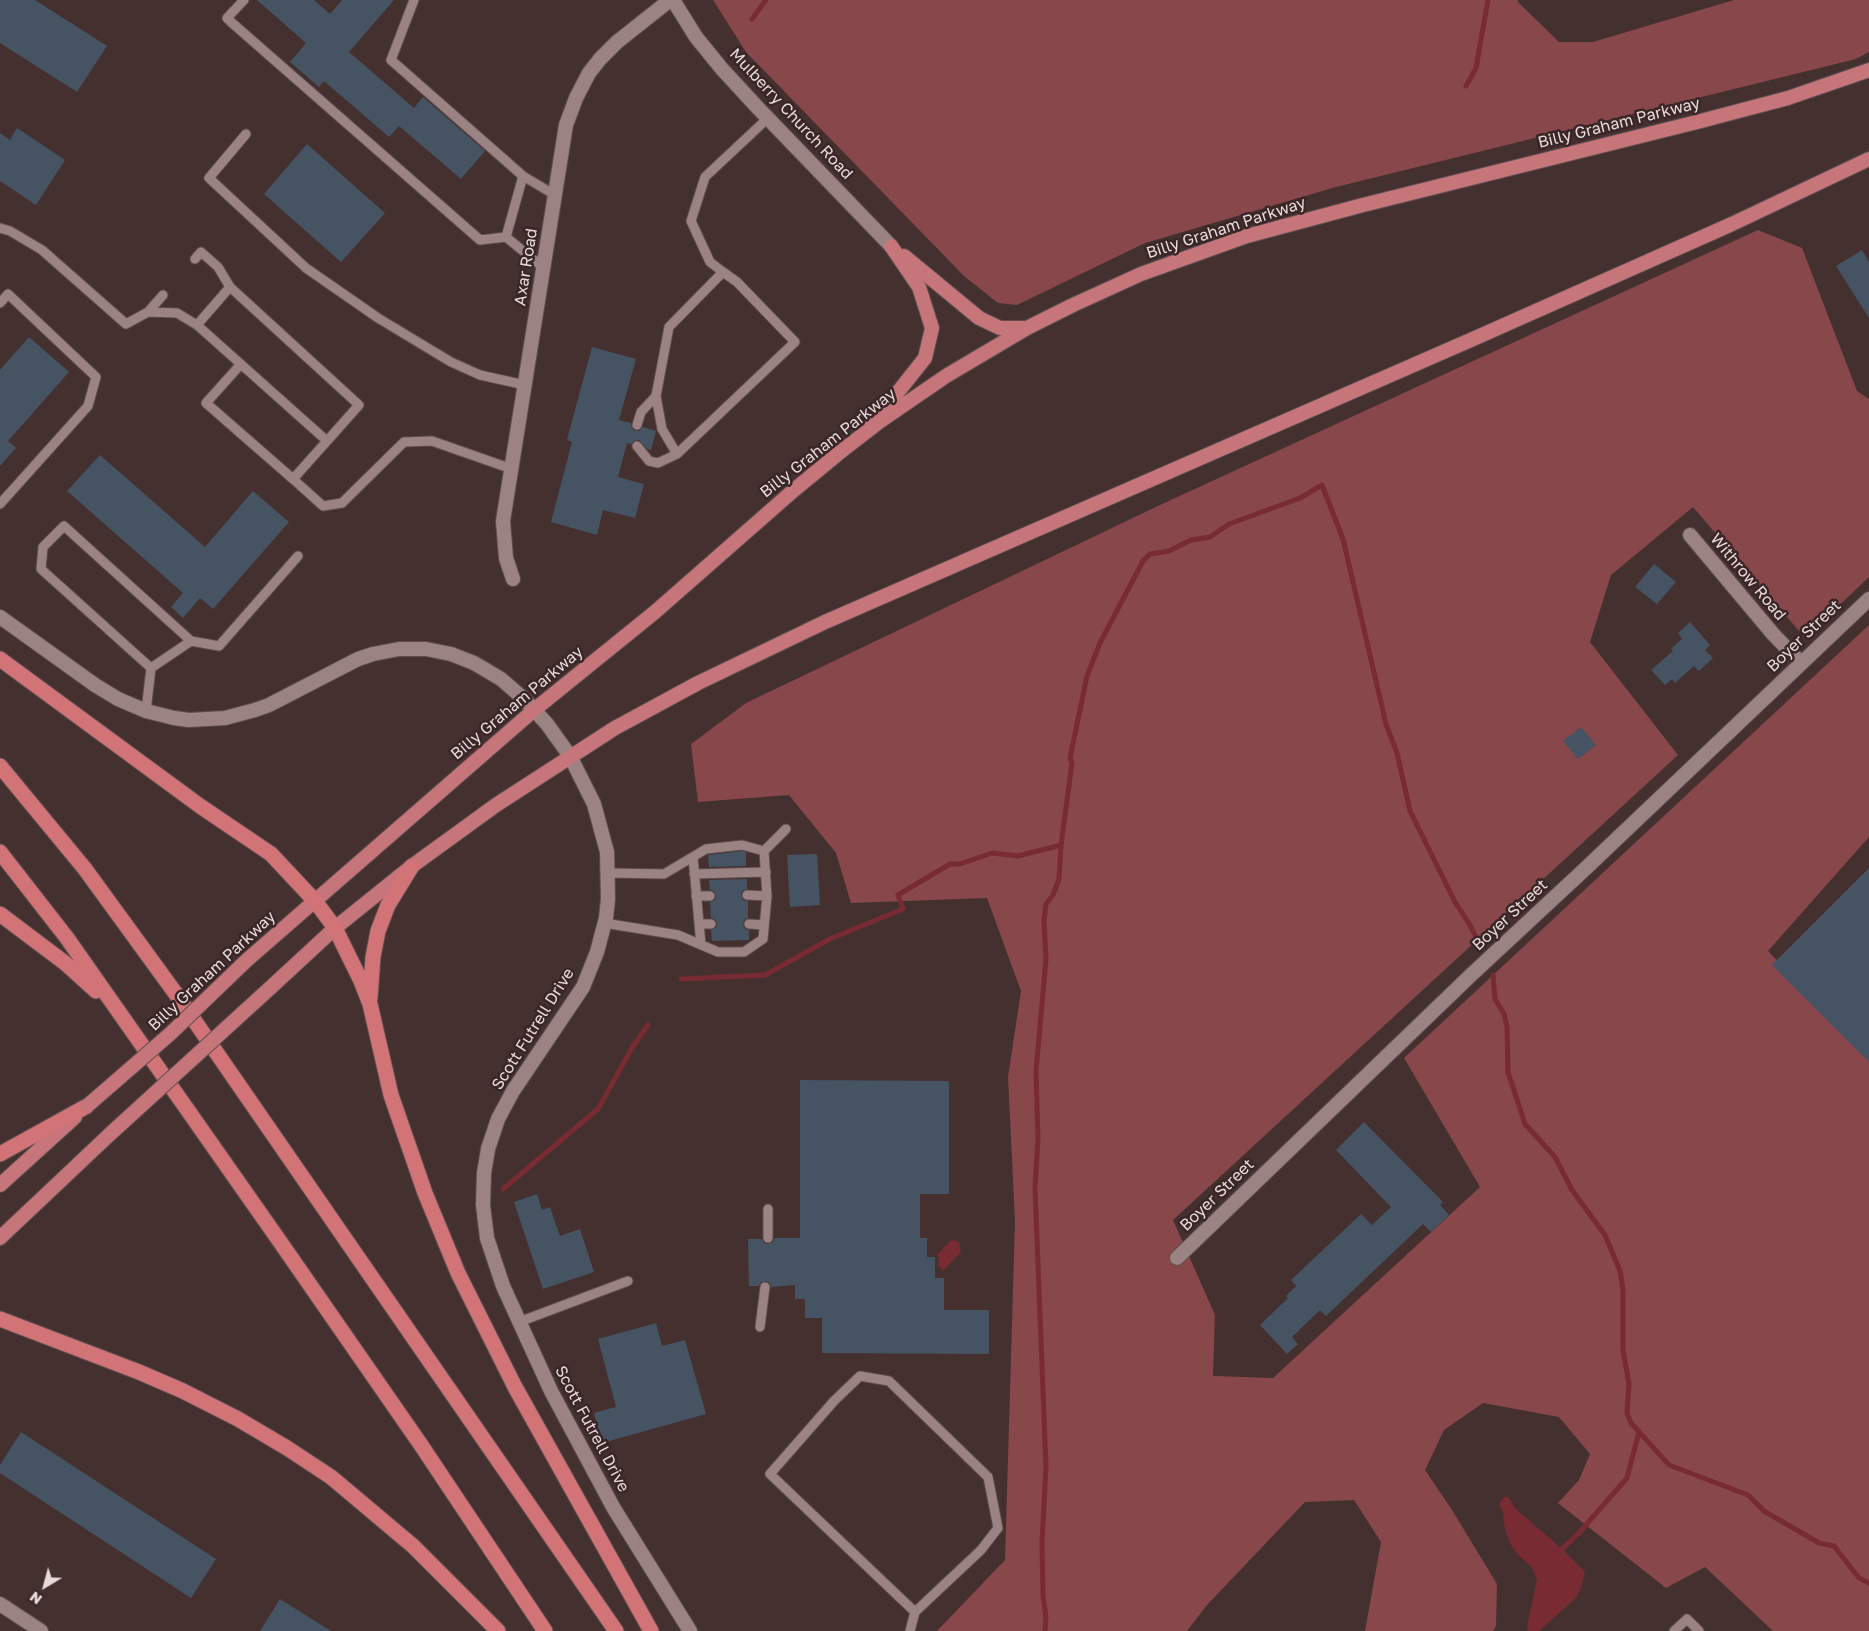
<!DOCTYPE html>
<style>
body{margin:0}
#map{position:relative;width:1869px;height:1631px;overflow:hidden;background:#453030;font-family:"Golos Text",sans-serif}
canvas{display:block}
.north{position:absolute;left:20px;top:1561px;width:50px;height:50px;-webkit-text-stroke:4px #3a2626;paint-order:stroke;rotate:217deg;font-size:14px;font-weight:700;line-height:20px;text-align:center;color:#e9dada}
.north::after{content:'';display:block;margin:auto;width:18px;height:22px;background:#e9dada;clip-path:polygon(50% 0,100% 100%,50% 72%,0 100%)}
</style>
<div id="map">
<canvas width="1869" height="1631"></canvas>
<div class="north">N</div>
</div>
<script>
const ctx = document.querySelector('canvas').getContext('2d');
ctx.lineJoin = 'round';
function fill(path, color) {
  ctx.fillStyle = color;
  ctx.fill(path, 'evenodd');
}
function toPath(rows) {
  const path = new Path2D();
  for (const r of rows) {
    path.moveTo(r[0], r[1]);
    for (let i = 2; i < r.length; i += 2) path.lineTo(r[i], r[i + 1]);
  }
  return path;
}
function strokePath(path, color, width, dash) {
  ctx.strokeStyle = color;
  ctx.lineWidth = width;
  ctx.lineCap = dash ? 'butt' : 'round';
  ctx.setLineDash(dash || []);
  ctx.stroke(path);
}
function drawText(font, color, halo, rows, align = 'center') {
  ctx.font = font + ' "Golos Text",sans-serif';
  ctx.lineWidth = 5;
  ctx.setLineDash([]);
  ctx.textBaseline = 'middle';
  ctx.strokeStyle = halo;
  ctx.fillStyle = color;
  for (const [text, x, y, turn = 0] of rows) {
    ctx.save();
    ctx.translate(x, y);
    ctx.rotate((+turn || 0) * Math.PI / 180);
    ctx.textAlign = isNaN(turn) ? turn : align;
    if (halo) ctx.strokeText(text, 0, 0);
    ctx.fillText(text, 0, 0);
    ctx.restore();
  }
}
fill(toPath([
 [713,0,1518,0,1518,2,1559,42,1593,42,1734,0,1869,0,1869,52,1856,59,1336,187,1145,243,1017,305,998,303,964,276,746,52],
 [1758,230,1802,248,1857,391,1869,399,1869,577,1805,638,1693,507,1611,575,1590,642,1678,755,1173,1220,1215,1315,1213,1376,1273,1378,1480,1187,1404,1058,1869,625,1869,837,1768,951,1869,1057,1869,1631,1773,1631,1705,1567,1666,1588,1558,1503,1579,1480,1590,1454,1559,1417,1483,1403,1444,1430,1425,1470,1452,1510,1497,1584,1496,1626,1493,1631,1365,1631,1381,1542,1354,1500,1305,1502,1207,1605,1187,1631,937,1631,1005,1560,1015,1221,1008,1077,1021,991,987,898,851,903,836,853,789,795,698,802,691,744,746,703,1160,505]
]), '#88474a');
fill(toPath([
 [955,1240,959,1243,961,1252,943,1271,939,1266,938,1254,950,1241],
 [1504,1497,1508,1497,1515,1508,1562,1549,1585,1572,1581,1588,1576,1598,1539,1631,1528,1631,1527,1627,1537,1579,1531,1566,1518,1555,1511,1545,1505,1530,1503,1512,1499,1504]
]), '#782b32');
strokePath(toPath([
 [752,19,766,0],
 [1466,86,1476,68,1488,0],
 [1493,975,1495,999,1504,1014,1507,1027,1508,1072,1525,1124,1555,1157,1572,1190,1605,1235,1620,1271,1623,1289,1623,1350,1629,1384,1627,1413,1631,1423,1669,1465,1748,1495,1764,1511,1819,1543,1834,1546,1859,1578,1869,1583],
 [681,979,765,975,830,939,903,909,898,895,950,864,960,864,992,853,1018,856,1061,845],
 [503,1189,598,1109,633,1046,648,1025],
 [1560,1554,1562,1549,1578,1534,1627,1478,1639,1432],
 [1045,1631,1046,1617,1043,1596,1042,1542,1046,1467,1035,1188,1038,1139,1036,1071,1046,959,1044,921,1046,904,1053,895,1059,879,1061,845,1072,763,1070,758,1087,676,1100,643,1143,561,1150,554,1169,551,1191,540,1210,537,1229,524,1300,498,1322,485,1343,539,1386,724,1397,753,1410,811,1455,902,1470,925,1481,948]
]), '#782b32', 5);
fill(toPath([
 [0,0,35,0,107,46,77,92,0,43],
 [257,0,314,0,330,14,342,0,394,0,349,52,414,108,423,97,485,151,461,179,399,126,389,137,324,81,319,87,290,62,306,43],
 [17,128,65,160,36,205,0,181,0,133,10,140],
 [307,144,385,213,341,262,264,194],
 [1862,250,1869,262,1869,318,1836,266],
 [29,337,69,372,8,441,16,448,0,466,0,370],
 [592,347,636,359,619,420,631,423,631,427,635,431,639,431,643,427,656,431,651,450,647,449,639,440,634,441,631,444,627,443,618,477,644,484,635,518,603,510,597,535,551,522,572,442,567,440],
 [100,455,205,547,253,491,289,522,213,609,200,598,183,618,171,607,183,593,67,491],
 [1654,564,1676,582,1657,604,1635,587],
 [1690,622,1710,645,1705,650,1713,658,1699,671,1694,666,1675,683,1672,679,1665,685,1651,670,1673,651,1671,649,1682,639,1678,633],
 [1581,727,1596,745,1578,759,1563,741],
 [742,851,746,852,746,866,709,867,708,855],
 [817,854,820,905,790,907,787,855],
 [1869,868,1869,1062,1772,965],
 [747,879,747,889,742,891,741,895,743,900,748,901,748,918,744,920,743,924,745,929,749,930,749,940,712,941,711,930,716,928,717,924,715,919,711,918,710,902,715,900,716,896,714,891,710,890,709,880],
 [800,1080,949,1081,949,1194,920,1194,920,1238,927,1238,927,1257,935,1257,935,1278,944,1278,944,1310,989,1310,989,1354,822,1353,822,1318,805,1318,805,1299,795,1299,795,1285,771,1287,769,1282,765,1281,760,1283,759,1286,749,1286,748,1239,762,1239,764,1243,768,1244,773,1242,774,1238,800,1238],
 [1364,1122,1443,1202,1440,1205,1449,1215,1431,1232,1423,1224,1326,1316,1320,1310,1292,1337,1298,1344,1287,1354,1260,1325,1288,1298,1286,1296,1296,1286,1291,1280,1361,1214,1372,1225,1391,1207,1336,1150],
 [537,1194,542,1210,550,1207,560,1236,580,1229,594,1272,543,1289,514,1202],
 [656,1323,662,1346,685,1340,706,1414,602,1443,594,1413,616,1407,598,1339],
 [21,1432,216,1559,191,1598,0,1473,0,1465],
 [280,1599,331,1631,260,1631]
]), '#455363');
const service = toPath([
 [244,0,227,18,231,22,480,240,506,237,544,268],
 [414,0,391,60,523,176,555,195],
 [246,134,209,178,306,268,378,318,451,362,480,375,525,385],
 [0,228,10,231,42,250,126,324,148,312,177,313,197,325,327,441,359,405,230,287,197,325],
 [506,237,523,176],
 [195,259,201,252,218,267,230,287],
 [723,272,669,327,656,396,662,429,677,454,795,342,737,282,723,272,710,262,691,221,705,177,768,118],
 [0,303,8,294,96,377,88,406,0,504],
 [148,312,163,295],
 [241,364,206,403,293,479],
 [637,425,641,412,656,396],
 [327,441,293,479,323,506,342,503,404,442,432,441,512,469],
 [637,446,649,461,658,463,677,454],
 [191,641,219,646,298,556],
 [146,711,151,668,41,569,43,547,64,526,191,641,151,668],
 [764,851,786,829],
 [693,857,701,945],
 [694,874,766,872],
 [747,895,767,896],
 [696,896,710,896],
 [604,923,678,935,718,952,744,952,763,939,767,896,764,851,742,845,706,849,664,874,609,873],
 [699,924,711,924],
 [749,924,764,925],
 [768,1209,768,1238],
 [519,1322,628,1281],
 [760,1327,765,1287],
 [860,1376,889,1381,988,1477,998,1528,981,1550,915,1612,770,1474,834,1401,860,1376],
 [910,1631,915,1612],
 [1674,1631,1687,1619,1699,1631]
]);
const minor = toPath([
 [1690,535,1773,634,1801,663],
 [513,579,506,558,503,521,566,125,576,98,589,73,600,59,617,42,670,0],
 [1177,1258,1471,975,1585,869,1869,599]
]);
const tertiary = toPath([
 [673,0,696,37,722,69,758,108,891,246],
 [0,617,95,685,118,699,146,711,174,718,189,720,225,718,255,710,269,705,358,659,373,654,399,649,426,649,451,654,474,663,501,679,524,699,547,724,570,756,594,804,607,852,608,899,606,918,597,952,583,987,513,1091,498,1119,488,1149,484,1173,483,1205,487,1238,503,1286,551,1391,613,1507,690,1631],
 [0,1604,41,1631]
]);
const trunk = toPath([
 [904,256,979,318,1000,328,1026,328],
 [871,421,898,392,925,358,932,328,919,287,891,246],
 [247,960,534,710,655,612,794,490,839,453,879,422,946,376,1027,328,1073,305,1141,274,1247,236,1363,205,1697,122,1788,98,1869,70],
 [269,989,335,928,412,866,496,805,615,728,698,683,825,622,1473,339,1732,224,1869,159],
 [0,1185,75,1117],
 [0,1238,109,1135]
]);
const motorway = toPath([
 [0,659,200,806,271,854,315,901,335,928,361,981,370,1004,391,1095,425,1193,458,1273,515,1387,651,1631],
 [0,766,85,869,176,994,616,1631],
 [0,852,67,938,283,1246,421,1445,545,1631],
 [0,914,65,963,96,991],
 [370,998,373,957,378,931,388,905,412,866],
 [0,1154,87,1106],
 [0,1319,139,1372,183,1391,238,1419,287,1448,331,1477,413,1546,498,1631]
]);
strokePath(service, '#604e4e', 11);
strokePath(minor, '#604e4e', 16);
strokePath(tertiary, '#604e4e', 16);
strokePath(trunk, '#604e4e', 16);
strokePath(motorway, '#604e4e', 17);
strokePath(service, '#9c8383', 9);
strokePath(minor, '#9c8383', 14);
strokePath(tertiary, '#9c8383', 14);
strokePath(trunk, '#c6767a', 14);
strokePath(motorway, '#d17377', 15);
const trunkBridge = toPath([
 [87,1106,170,1034,247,960],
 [109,1135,269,989]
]);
strokePath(trunkBridge, '#604e4e', 16, []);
strokePath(trunkBridge, '#c6767a', 14);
drawText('16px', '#e9dada', '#3a2626', [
 ["Mulberry Church Road",791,114,47],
 ["Billy Graham Parkway",1619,123,-14],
 ["Billy Graham Parkway",1226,228,-18],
 ["Axar Road",526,267,-81],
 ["Billy Graham Parkway",828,443,-38],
 ["Withrow Road",1748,577,50],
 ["Boyer Street",1804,636,-44],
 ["Billy Graham Parkway",517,703,-40],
 ["Boyer Street",1510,915,-43],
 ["Billy Graham Parkway",212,971,-43],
 ["Scott Futrell Drive",533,1029,-58],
 ["Boyer Street",1217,1195,-44],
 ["Scott Futrell Drive",592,1429,62]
]);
</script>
